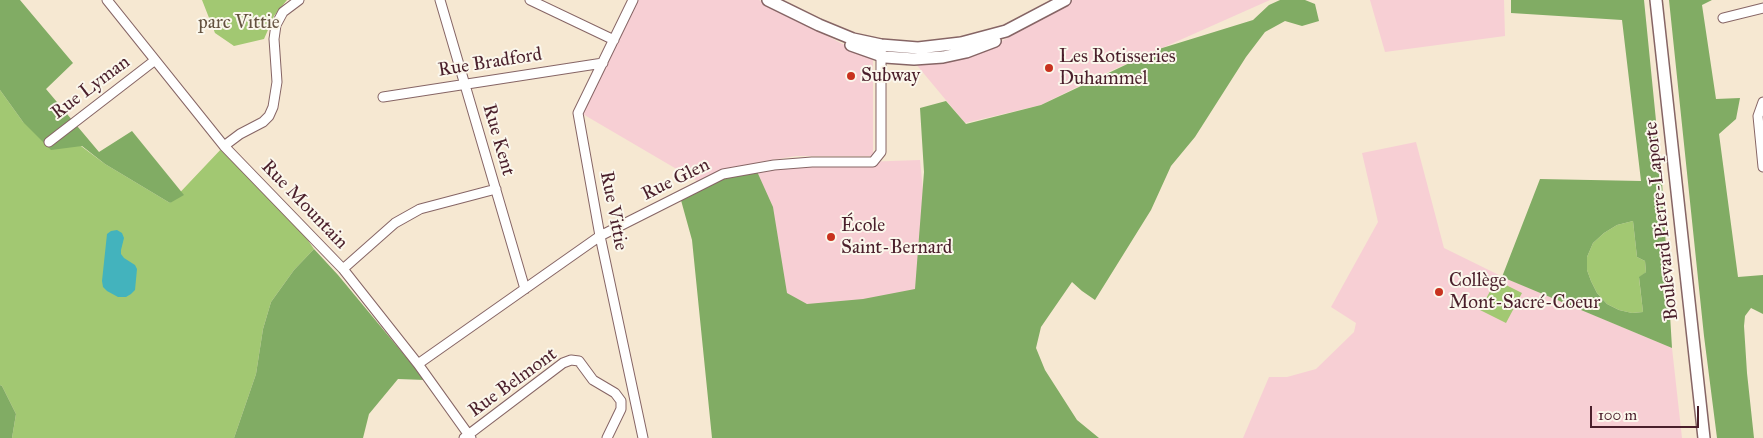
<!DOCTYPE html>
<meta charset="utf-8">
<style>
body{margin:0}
#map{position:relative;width:1763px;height:438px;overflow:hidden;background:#f6e8d2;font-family:"IM FELL Great Primer",serif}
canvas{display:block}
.scale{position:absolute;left:1590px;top:406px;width:109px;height:22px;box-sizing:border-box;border:2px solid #4a1f2b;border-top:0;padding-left:6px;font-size:15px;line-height:18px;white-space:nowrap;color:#4a1f2b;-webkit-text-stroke:4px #fbf7ec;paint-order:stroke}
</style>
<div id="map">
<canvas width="1763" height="438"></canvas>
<div class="scale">100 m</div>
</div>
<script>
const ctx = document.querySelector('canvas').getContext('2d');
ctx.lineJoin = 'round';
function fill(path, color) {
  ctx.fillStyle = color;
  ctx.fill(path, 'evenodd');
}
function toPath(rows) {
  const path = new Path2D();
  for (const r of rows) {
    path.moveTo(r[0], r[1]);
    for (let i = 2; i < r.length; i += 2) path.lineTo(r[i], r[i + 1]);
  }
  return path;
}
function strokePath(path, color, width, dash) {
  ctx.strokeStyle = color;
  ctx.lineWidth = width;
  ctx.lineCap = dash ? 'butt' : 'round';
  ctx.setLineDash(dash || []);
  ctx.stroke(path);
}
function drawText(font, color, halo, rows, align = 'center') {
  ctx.font = font + ' "IM FELL Great Primer",serif';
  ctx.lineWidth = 4;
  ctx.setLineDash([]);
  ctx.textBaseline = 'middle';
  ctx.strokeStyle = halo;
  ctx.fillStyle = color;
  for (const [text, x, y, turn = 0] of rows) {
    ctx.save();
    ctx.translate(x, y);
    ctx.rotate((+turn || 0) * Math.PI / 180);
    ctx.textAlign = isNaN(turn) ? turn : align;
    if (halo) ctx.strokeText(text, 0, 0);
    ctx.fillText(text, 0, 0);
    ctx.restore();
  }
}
fill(toPath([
 [635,0,759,0,873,60,873,156,796,156,759,162,697,181,581,113],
 [1073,0,1270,0,1099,76,1041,105,965,123,915,63,995,45],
 [1370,0,1504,0,1505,36,1385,52],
 [1416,142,1444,248,1503,277,1672,348,1682,438,1243,438,1269,377,1287,377,1316,369,1354,332,1356,323,1331,307,1378,222,1362,153],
 [920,160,934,300,751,324,723,174,774,165]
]), '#f7cfd4');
fill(toPath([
 [202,0,287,0,274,16,264,39,234,46,215,33],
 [0,90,23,122,81,146,105,164,170,203,224,146,287,210,314,249,294,270,271,302,263,329,256,374,234,438,12,438,16,414,2,386,0,385],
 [1633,221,1637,257,1645,261,1646,272,1639,278,1643,312,1632,313,1619,310,1607,304,1597,293,1591,281,1587,270,1587,257,1593,243,1604,233,1617,225],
 [1496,280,1522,293,1506,323,1480,310]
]), '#a2c872');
fill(toPath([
 [0,0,20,0,73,63,46,89,99,152,132,131,184,195,170,203,105,164,82,146,51,150,23,122,0,90],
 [1280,0,1305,0,1315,4,1319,21,1302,26,1285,21,1265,32,1246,57,1195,137,1171,166,1151,210,1095,300,1082,291,1072,282,1041,327,1036,348,1045,370,1077,420,1099,438,712,438,692,240,679,193,755,167,773,207,787,293,807,304,863,299,915,289,924,172,920,108,946,101,966,124,1041,105,1159,49,1253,20,1269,5],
 [1511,0,1644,0,1662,181,1672,348,1502,277,1540,179,1641,181,1622,20,1511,13],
 [1633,221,1637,257,1645,261,1646,272,1639,277,1643,312,1632,313,1619,310,1607,304,1597,293,1591,281,1587,270,1587,257,1593,243,1604,233,1617,225],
 [1669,0,1712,0,1702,5,1716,99,1740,98,1736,119,1719,134,1738,277,1763,275,1763,314,1751,308,1745,316,1744,326,1747,373,1754,438,1717,438,1704,336],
 [314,249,338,275,425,380,398,379,369,414,363,438,234,438,256,374,263,329,271,302,294,270],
 [0,385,2,386,16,414,12,438,0,438]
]), '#81ac64');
fill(toPath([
 [117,230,122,233,124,238,121,250,121,254,124,258,135,265,137,269,135,290,131,294,126,297,118,297,107,291,103,287,102,281,107,234,111,231]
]), '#43b3bd');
const minor = toPath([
 [107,0,224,146,343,269,418,364,471,438],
 [440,0,525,289],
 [530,0,614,40],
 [633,0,578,113,600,236,643,438],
 [1723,18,1763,8],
 [383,97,603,63],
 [1763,102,1758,116,1763,167],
 [49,142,154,61],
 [224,146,240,134,263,122,269,116,273,107,277,82,274,39,276,25,283,12,299,0],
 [343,269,395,223,420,209,496,189],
 [418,364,600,236,723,174,774,165,812,162,873,162,881,152,881,50],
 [464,438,563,363,571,360,579,361,593,380,615,393,621,401,621,409,607,438]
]);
const major = toPath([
 [768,0,819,25,853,39,881,45,918,48,961,43,1006,31,1065,0],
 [1656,0,1704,438],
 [851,45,885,57,914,59,943,57,966,52,995,41]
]);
strokePath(minor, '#866565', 11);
strokePath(major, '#866565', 14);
strokePath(minor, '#fff', 9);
strokePath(major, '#fff', 11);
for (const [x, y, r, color] of [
 [1049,68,5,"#c8321e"],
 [851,76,5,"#c8321e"],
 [831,237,5,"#c8321e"],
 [1439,292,5,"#c8321e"]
]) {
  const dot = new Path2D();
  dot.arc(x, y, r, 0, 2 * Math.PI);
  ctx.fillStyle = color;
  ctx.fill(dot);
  strokePath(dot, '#fbf7ec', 2);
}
drawText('19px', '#645240', '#fbf7ec', [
 ["parc Vittie",239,23]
]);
drawText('19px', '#4a1f2b', '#fbf7ec', [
 ["Les Rotisseries",1059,57],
 ["Duhammel",1059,79],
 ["Subway",861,76],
 ["École",841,226],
 ["Saint-Bernard",841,248],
 ["Collège",1449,281],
 ["Mont-Sacré-Coeur",1449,303]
], 'left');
drawText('19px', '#4a1f2b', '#fbf7ec', [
 ["Rue Bradford",490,63,-9],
 ["Rue Lyman",91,88,-37],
 ["Rue Kent",498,140,74],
 ["Rue Glen",676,180,-26],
 ["Rue Mountain",304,205,46],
 ["Rue Vittie",613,211,79],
 ["Boulevard Pierre-Laporte",1662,221,-96],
 ["Rue Belmont",513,383,-36]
]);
</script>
